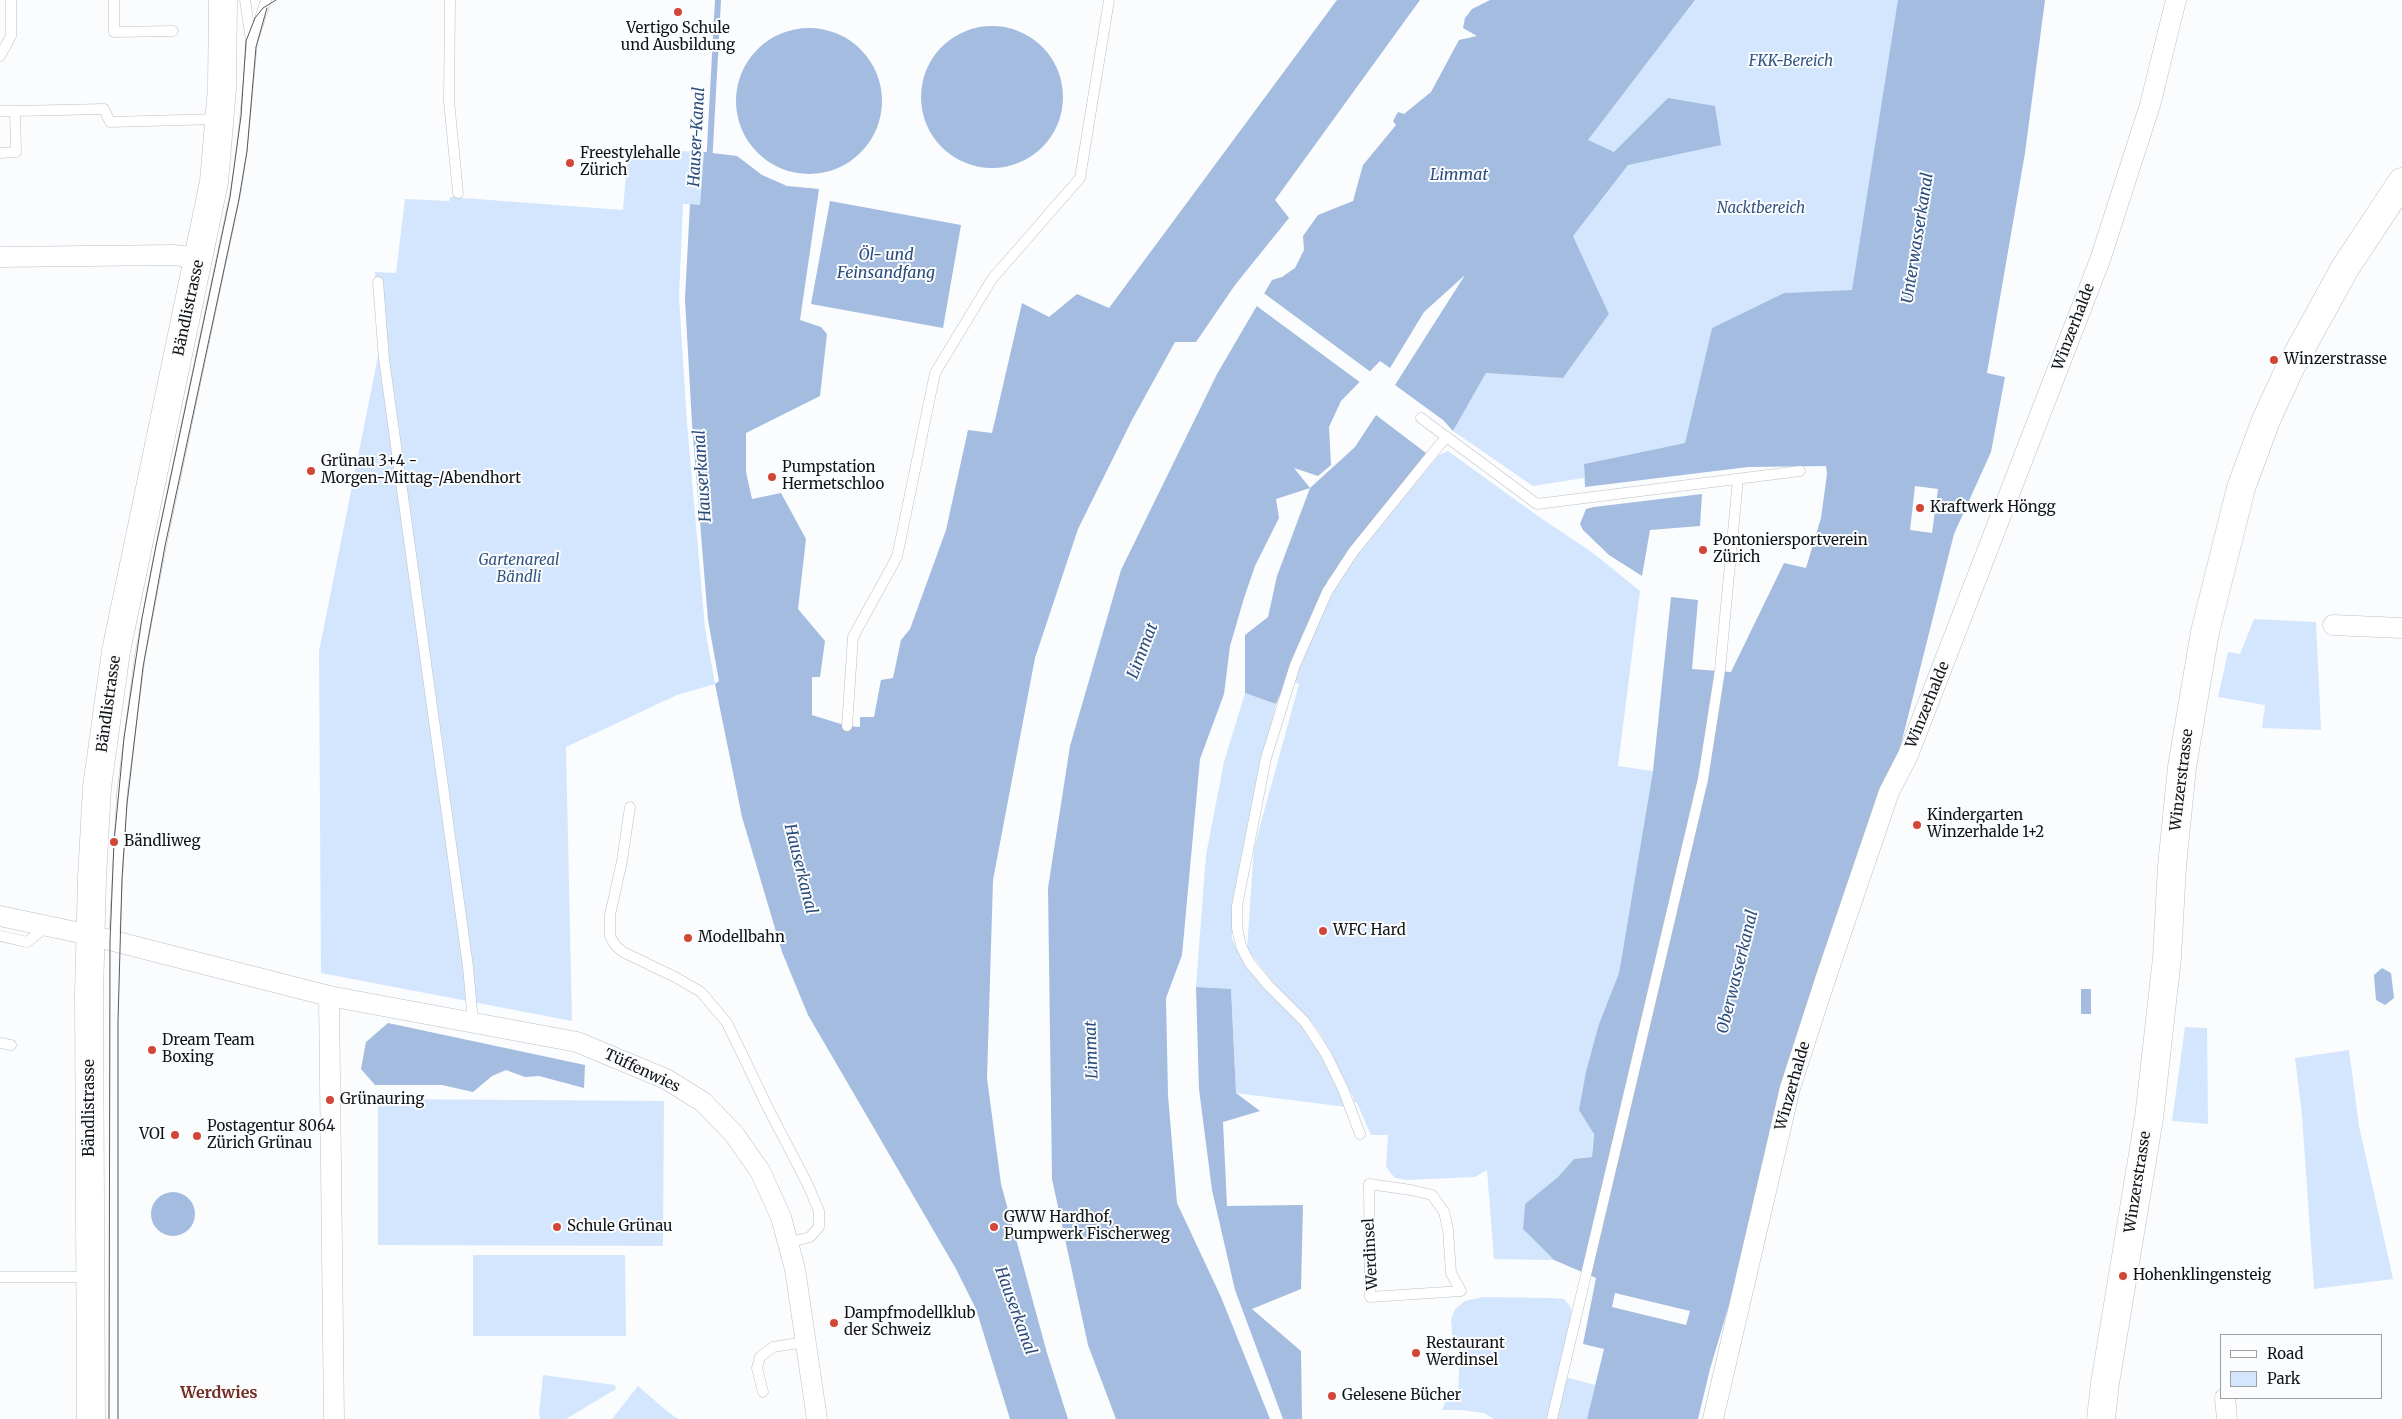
<!DOCTYPE html>
<meta charset="utf-8">
<style>
body{margin:0}
#map{position:relative;width:2402px;height:1419px;overflow:hidden;background:#fafcfe;font-family:Merriweather,serif}
canvas{display:block}
.legend{position:absolute;left:2220px;top:1334px;width:162px;height:65px;box-sizing:border-box;background:#fafcfe;border:1px solid #9e9fa1;margin:0;padding:6px 9px;list-style:none;font-size:15px;color:#131416}
.legend li{display:flex;align-items:center;gap:10px;height:25px}
.legend b{width:25px;border:1px solid #9e9fa1}
</style>
<div id="map">
<canvas width="2402" height="1419"></canvas>
<ul class="legend">
<li><b style="height:6px;background:#fff"></b>Road</li>
<li><b style="height:14px;background:#d4e6fe"></b>Park</li>
</ul>
</div>
<script>
const ctx = document.querySelector('canvas').getContext('2d');
ctx.lineJoin = 'round';
function fill(path, color) {
  ctx.fillStyle = color;
  ctx.fill(path, 'evenodd');
}
function toPath(rows) {
  const path = new Path2D();
  for (const r of rows) {
    if (r.length === 3) {
      path.moveTo(r[0] + r[2], r[1]);
      path.arc(r[0], r[1], r[2], 0, 2 * Math.PI);
      continue;
    }
    path.moveTo(r[0], r[1]);
    for (let i = 2; i < r.length; i += 2) path.lineTo(r[i], r[i + 1]);
  }
  return path;
}
function strokePath(path, color, width, dash) {
  ctx.strokeStyle = color;
  ctx.lineWidth = width;
  ctx.lineCap = dash ? 'butt' : 'round';
  ctx.setLineDash(dash || []);
  ctx.stroke(path);
}
function drawText(font, color, halo, rows, align = 'center') {
  ctx.font = font + ' Merriweather,serif';
  ctx.lineWidth = 4;
  ctx.setLineDash([]);
  ctx.textBaseline = 'middle';
  ctx.strokeStyle = halo;
  ctx.fillStyle = color;
  for (const [text, x, y, turn = 0] of rows) {
    ctx.save();
    ctx.translate(x, y);
    ctx.rotate((+turn || 0) * Math.PI / 180);
    ctx.textAlign = isNaN(turn) ? turn : align;
    if (halo) ctx.strokeText(text, 0, 0);
    ctx.fillText(text, 0, 0);
    ctx.restore();
  }
}
fill(toPath([
 [1695,0,1925,0,1852,291,1784,293,1712,328,1685,443,1584,464,1584,478,1533,486,1453,431,1486,373,1563,378,1609,314,1573,236,1581,149],
 [628,149,704,152,700,205,683,204,679,297,687,423,705,628,715,684,677,695,566,747,572,1021,321,973,319,651,378,356,375,272,396,273,405,199,449,201,450,197,623,210],
 [1448,451,1535,514,1593,553,1640,591,1618,766,1653,771,1619,973,1599,1024,1592,1157,1574,1159,1558,1177,1525,1204,1523,1229,1554,1260,1494,1259,1487,1170,1475,1177,1406,1180,1395,1178,1386,1167,1388,1135,1371,1135,1357,1103,1353,1101,1354,1099,1320,1033,1307,1017,1275,985,1247,949,1254,848,1299,684,1294,682,1313,633,1340,578,1361,549,1439,455],
 [2254,619,2316,622,2321,730,2262,728,2265,705,2218,697,2228,652,2240,654],
 [1245,693,1276,704,1253,798,1232,907,1232,939,1241,958,1254,974,1303,1025,1316,1044,1346,1107,1236,1093,1231,989,1196,987,1206,855,1224,762],
 [2185,1027,2207,1028,2208,1124,2172,1121],
 [2349,1050,2359,1126,2393,1279,2314,1289,2302,1115,2295,1058],
 [378,1099,664,1101,663,1246,378,1245],
 [473,1255,625,1255,626,1336,473,1336],
 [1483,1297,1552,1298,1564,1299,1569,1305,1572,1311,1558,1375,1595,1385,1587,1419,1494,1419,1484,1413,1460,1410,1442,1410,1448,1396,1458,1393,1460,1346,1453,1344,1451,1320,1455,1309,1465,1301],
 [543,1375,615,1385,616,1389,566,1419,540,1419,539,1414],
 [638,1386,668,1412,678,1419,612,1419]
]), '#d4e6fe');
fill(toPath([
 [1337,0,1420,0,1275,200,1289,218,1235,285,1196,342,1175,342,1132,420,1078,529,1035,658,993,880,987,1078,1001,1184,1047,1353,1068,1419,1010,1419,976,1309,956,1269,808,1015,782,952,742,817,715,684,719,681,708,620,692,424,685,299,690,204,700,205,704,152,737,156,762,175,787,186,819,189,800,320,821,327,827,334,820,396,746,433,746,472,752,499,781,493,806,539,798,609,825,641,820,677,812,677,812,715,847,726,860,727,860,717,874,717,881,680,893,678,901,640,910,629,946,530,968,430,992,433,1022,303,1049,317,1077,294,1109,308],
 [1490,0,1695,0,1588,140,1614,152,1668,98,1715,106,1721,145,1628,165,1573,236,1609,314,1563,378,1486,373,1453,431,1443,420,1395,385,1465,275,1424,312,1390,368,1380,361,1341,401,1329,427,1331,465,1318,476,1294,468,1310,488,1355,447,1376,415,1426,453,1328,580,1276,704,1245,693,1245,635,1268,617,1277,576,1310,488,1276,499,1279,518,1255,566,1244,598,1230,646,1224,694,1200,759,1182,955,1166,998,1168,1095,1177,1203,1221,1297,1270,1419,1116,1419,1088,1345,1052,1179,1048,888,1070,746,1121,570,1217,374,1272,280,1282,277,1295,268,1304,250,1303,236,1318,215,1353,201,1363,165,1396,125,1393,121,1398,112,1404,114,1431,92,1459,40,1477,36,1463,28,1465,18,1472,9],
 [1898,0,2045,0,2025,153,1987,373,2005,377,1991,452,1954,534,1889,792,1826,977,1710,1369,1698,1419,1587,1419,1604,1349,1583,1344,1596,1278,1554,1260,1523,1229,1525,1204,1558,1177,1574,1159,1592,1157,1594,1134,1579,1110,1586,1072,1599,1024,1619,973,1653,771,1671,597,1698,600,1692,669,1731,672,1784,563,1806,568,1821,518,1827,474,1826,466,1748,467,1585,487,1584,464,1685,443,1712,328,1784,293,1852,290],
 [1915,486,1938,489,1932,533,1910,530],
 [992,97,71],
 [809,101,73],
 [830,201,961,225,943,328,811,304],
 [1702,494,1700,526,1650,530,1642,576,1609,555,1583,530,1580,524,1586,509,1594,507],
 [2382,968,2391,973,2394,998,2385,1005,2376,1000,2374,975],
 [1196,987,1231,989,1236,1093,1260,1111,1223,1122,1227,1206,1303,1205,1301,1289,1252,1309,1301,1351,1302,1419,1283,1419,1235,1290,1212,1190,1199,1089],
 [2081,989,2091,989,2091,1014,2081,1014],
 [388,1023,585,1065,584,1088,539,1076,525,1077,506,1070,492,1076,473,1092,442,1085,375,1085,361,1069,366,1042],
 [173,1214,22]
]), '#a3bcdf');
fill(toPath([
 [1261,291,1372,373,1361,383,1254,304],
 [1615,1293,1690,1311,1686,1325,1612,1307]
]), '#fafcfe');
strokePath(toPath([
 [718,0,703,276,719,516,736,668,799,923,844,1022,958,1214,996,1289,1038,1419]
]), '#a3bcdf', 6);
const lane = toPath([
 [114,0,114,32,173,31],
 [245,0,251,40],
 [450,0,449,101,458,193],
 [0,56,11,36,11,0],
 [0,111,15,111,16,152,0,153],
 [15,111,104,109,110,122,218,119],
 [378,282,384,359,468,967,473,1021],
 [1421,418,1537,504,1800,471],
 [847,726,853,637,897,557,935,373,992,279,1080,178,1109,0],
 [630,807,622,861,610,915,610,936,615,945,623,952,675,977,701,992,727,1023,768,1108,807,1183,819,1211,819,1227,810,1237,788,1243],
 [0,936,27,942,48,926],
 [114,942,122,793,140,656,161,546,236,190,242,150,252,43,266,0],
 [0,1043,11,1045],
 [1360,1134,1343,1089,1326,1054,1305,1022,1268,985,1249,962,1241,946,1237,928,1237,906,1266,758,1295,665,1327,592,1353,552,1446,437],
 [1369,1184,1411,1190,1432,1195,1444,1212,1448,1229,1451,1273,1461,1291,1370,1297,1369,1184],
 [0,1277,90,1277],
 [763,1392,757,1368,760,1357,773,1347,805,1342],
 [1552,1419,1703,779,1720,670,1738,479]
]);
const street = toPath([
 [0,257,173,255,200,258],
 [2333,625,2402,628],
 [0,916,90,935,329,996,577,1042,666,1079,703,1102,734,1134,760,1171,781,1217,795,1269,817,1419],
 [329,996,334,1419],
 [2225,1398,2227,1419],
 [1713,1419,1790,1088,1826,977,1889,792,1908,755,2100,260,2150,105,2176,0]
]);
const secondary = toPath([
 [91,1419,89,994,92,878,97,787,116,651,214,182,222,88,223,0],
 [2101,1419,2105,1383,2149,1118,2167,958,2172,866,2182,767,2205,632,2241,488,2266,420,2290,368,2345,268,2402,182]
]);
strokePath(lane, '#bcbfc3', 11);
strokePath(street, '#bcbfc3', 21);
strokePath(secondary, '#bcbfc3', 29);
strokePath(lane, '#fff', 10);
strokePath(street, '#fff', 20);
strokePath(secondary, '#fff', 28);
strokePath(toPath([
 [109,1419,110,941,114,842,124,738,142,618,156,546,230,197,241,116,246,41,255,18,263,8,276,0],
 [118,1419,118,1021,122,878,127,804,143,667,165,546,239,199,247,151,256,47,267,8]
]), '#58595b', 1);
for (const [x, y, r, color] of [
 [678,12,5,"#d34637"],
 [570,163,5,"#d34637"],
 [2274,360,5,"#d34637"],
 [311,471,5,"#d34637"],
 [772,477,5,"#d34637"],
 [1920,508,5,"#d34637"],
 [1703,550,5,"#d34637"],
 [1917,825,5,"#d34637"],
 [114,842,5,"#d34637"],
 [1323,931,5,"#d34637"],
 [688,938,5,"#d34637"],
 [152,1050,5,"#d34637"],
 [330,1100,5,"#d34637"],
 [175,1135,5,"#d34637"],
 [197,1136,5,"#d34637"],
 [557,1227,5,"#d34637"],
 [994,1227,5,"#d34637"],
 [2123,1276,5,"#d34637"],
 [834,1323,5,"#d34637"],
 [1416,1353,5,"#d34637"],
 [1332,1396,5,"#d34637"]
]) {
  const dot = new Path2D();
  dot.arc(x, y, r, 0, 2 * Math.PI);
  ctx.fillStyle = color;
  ctx.fill(dot);
  strokePath(dot, '#fafcfe', 2);
}
drawText('15px', '#131416', '#fafcfe', [
 ["Vertigo Schule",678,29,"center"],
 ["und Ausbildung",678,46,"center"],
 ["Freestylehalle",580,154],
 ["Zürich",580,171],
 ["Winzerstrasse",2284,360],
 ["Grünau 3+4 -",321,462],
 ["Morgen-Mittag-/Abendhort",321,479],
 ["Pumpstation",782,468],
 ["Hermetschloo",782,485],
 ["Kraftwerk Höngg",1930,508],
 ["Pontoniersportverein",1713,541],
 ["Zürich",1713,558],
 ["Kindergarten",1927,816],
 ["Winzerhalde 1+2",1927,833],
 ["Bändliweg",124,842],
 ["WFC Hard",1333,931],
 ["Modellbahn",698,938],
 ["Dream Team",162,1041],
 ["Boxing",162,1058],
 ["Grünauring",340,1100],
 ["Postagentur 8064",207,1127],
 ["Zürich Grünau",207,1144],
 ["VOI",165,1135,"right"],
 ["GWW Hardhof,",1004,1218],
 ["Pumpwerk Fischerweg",1004,1235],
 ["Schule Grünau",567,1227],
 ["Hohenklingensteig",2133,1276],
 ["Dampfmodellklub",844,1314],
 ["der Schweiz",844,1331],
 ["Restaurant",1426,1344],
 ["Werdinsel",1426,1361],
 ["Gelesene Bücher",1342,1396]
], 'left');
drawText('italic 15px', '#335483', '#fafcfe', [
 ["FKK-Bereich",1791,62],
 ["Nacktbereich",1761,209],
 ["Gartenareal",519,561],
 ["Bändli",519,578]
]);
drawText('15px', '#131416', '#fafcfe', [
 ["Bändlistrasse",189,308,-78],
 ["Winzerhalde",2074,327,-69],
 ["Bändlistrasse",109,704,-82],
 ["Winzerhalde",1928,705,-68],
 ["Winzerstrasse",2182,780,-83],
 ["Tüffenwies",642,1071,25],
 ["Winzerhalde",1793,1086,-74],
 ["Bändlistrasse",90,1108,-90],
 ["Winzerstrasse",2138,1182,-81],
 ["Werdinsel",1371,1254,-93]
]);
drawText('italic 16px', '#2b4c7a', '#fafcfe', [
 ["Hauser-Kanal",697,137,-87],
 ["Limmat",1459,175],
 ["Unterwasserkanal",1918,238,-81],
 ["Öl- und",886,255],
 ["Feinsandfang",886,273],
 ["Hauserkanal",703,476,-94],
 ["Limmat",1143,651,-69],
 ["Hauserkanal",800,869,76],
 ["Oberwasserkanal",1738,972,-76],
 ["Limmat",1092,1050,-92],
 ["Hauserkanal",1015,1311,70]
]);
drawText('bold 16px', '#742e25', '#fafcfe', [
 ["Werdwies",219,1393]
]);
</script>
